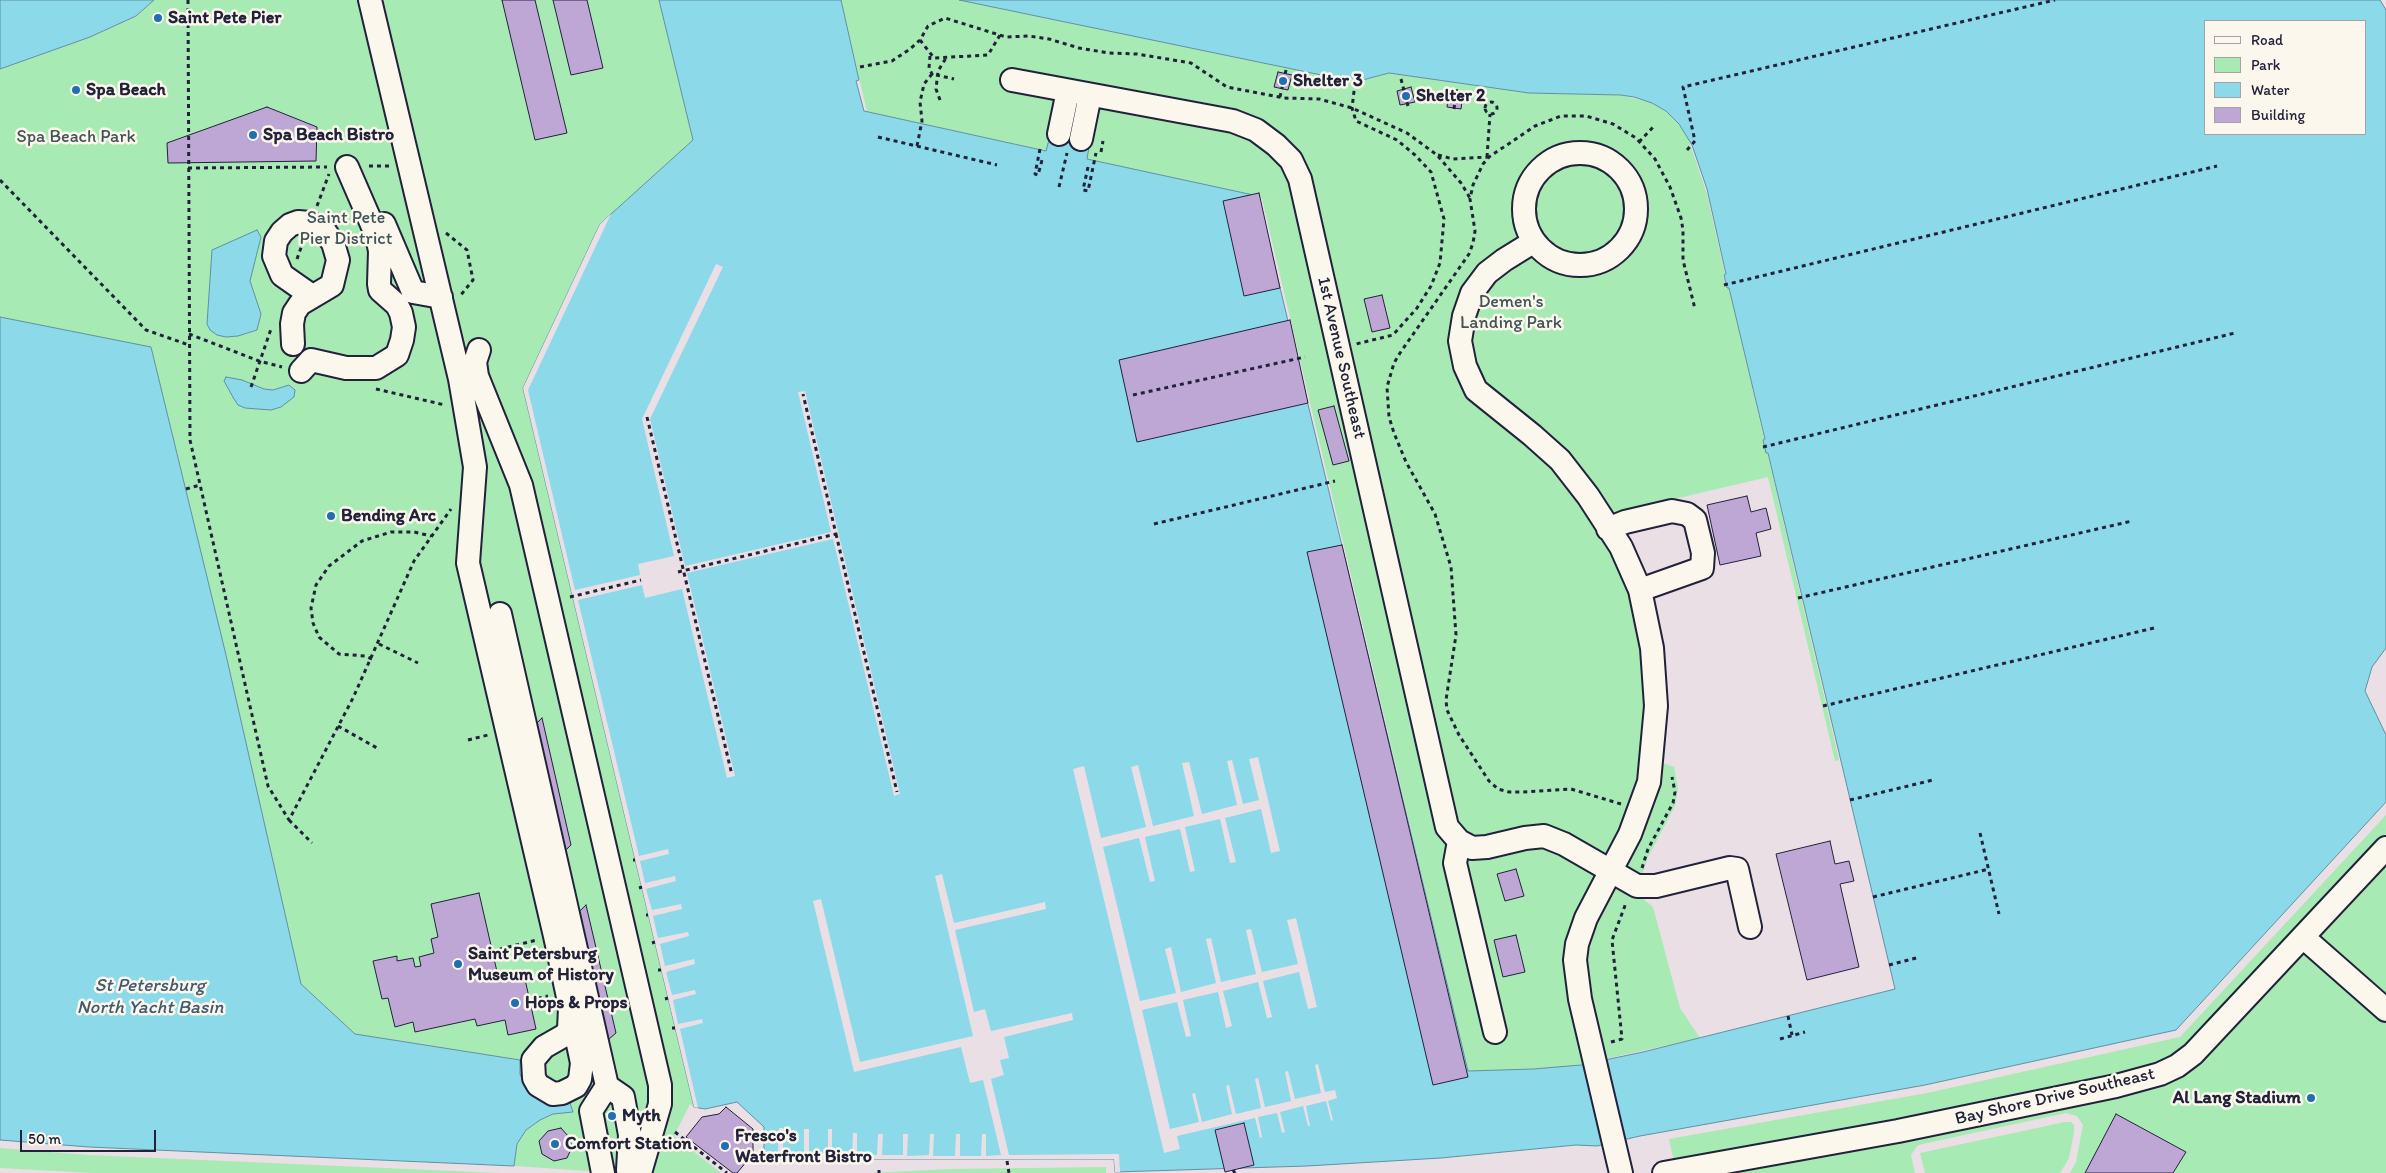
<!DOCTYPE html>
<html>
<head>
<meta charset="utf-8">
<style>
	body { margin:0 }
	#map { position:relative; width:2386px; height:1173px; overflow:hidden; background:#e9dfe5; font-family:Itim,sans-serif }
	canvas { display:block }
	.legend { position:absolute; left:2204px; top:20px; width:162px; height:115px; box-sizing:border-box; background:#fbf7ec; border:1px solid #a4a2a5; margin:0; padding:6px 9px; list-style:none; font-size:15px; color:#22223b }
	.legend li { display:flex; align-items:center; gap:10px; height:25px }
	.legend b { width:25px; border:1px solid #a4a2a5 }
	.scale { position:absolute; left:20px; top:1130px; width:136px; height:22px; box-sizing:border-box; border:2px solid #22223b; border-top:0; padding-left:6px; font-size:15px; line-height:18px; white-space:nowrap; color:#22223b; -webkit-text-stroke:4px #fbf7ec; paint-order:stroke }
</style>
</head>
<body>
<div id="map">
<canvas width="2386" height="1173"></canvas>
<ul class="legend">
<li><b style="height:6px;background:#fbf7ec"></b>Road</li>
<li><b style="height:14px;background:#a7eab4"></b>Park</li>
<li><b style="height:14px;background:#8bd9e9"></b>Water</li>
<li><b style="height:14px;background:#bfa7d5"></b>Building</li>
</ul>
<div class="scale">50 m</div>
</div>
<script>
const context = document.querySelector('canvas').getContext('2d');
context.lineJoin = 'round';
function paint(path, color) { context.fillStyle = color; context.fill(path, 'evenodd'); }
const shape = rows => new Path2D(rows.map(r => 'M' + r).join(''));
function strokePath(path, color, width, dash) { context.strokeStyle = color; context.lineWidth = width; context.lineCap = dash ? 'butt' : 'round'; context.setLineDash(dash || []); context.stroke(path); }
function label(font, color, halo, rows, align = 'center') {
  context.font = font + ' Itim,sans-serif'; context.lineWidth = 5; context.setLineDash([]); context.textBaseline = 'middle'; context.strokeStyle = halo; context.fillStyle = color; for (const [text, x, y, turn = 0] of rows) {
    context.save(); context.translate(x, y); context.rotate((+turn || 0) * Math.PI / 180); context.textAlign = isNaN(turn) ? turn : align; if (halo) context.strokeText(text, 0, 0); context.fillText(text, 0, 0); context.restore();
  }
}
const green = shape([
	[150,0,659,0,693,140,600,224,523,388,694,1107,690,1104,674,1136,721,1173,619,1173,514,1166,517,1144,526,1130,540,1120,553,1114,573,1112,570,1103,547,1104,529,1094,521,1081,520,1060,355,1034,301,984,226,655,151,348,0,317,0,69,90,37,136,16,150,4],
	[841,0,959,0,1355,82,1389,73,1529,93,1621,95,1652,103,1666,111,1679,124,1687,135,1707,194,1725,274,1723,275,1726,289,1729,288,1839,760,1835,761,1768,477,1615,513,1630,545,1660,636,1666,677,1665,723,1661,757,1663,763,1674,767,1678,789,1675,806,1648,857,1636,893,1653,907,1680,1008,1700,1038,1573,1066,1533,1069,1468,1071,1262,199,1258,196,867,112],
	[2386,815,2386,834,2186,1048,2156,1065,2114,1076,1897,1122,1674,1162,1669,1139,1927,1093,2180,1037],
	[2386,863,2386,1173,2070,1173,2076,1162,2083,1125,2077,1116,2066,1113,1918,1145,1911,1155,1915,1173,1717,1173,2143,1089],
	[2065,1122,2071,1122,2074,1125,2074,1132,2069,1158,2060,1173,1925,1173,1920,1153],
	[0,1148,88,1155,499,1173,93,1173,0,1168],
	[1106,1167,1106,1173,871,1173,949,1169]
]);
const water = shape([
	[0,0,154,0,136,16,90,37,0,69,0,0],
	[659,0,841,0,859,80,856,81,864,111,1046,151,1051,132,1090,141,1087,159,1258,196,1468,1071,1533,1069,1581,1065,1643,1052,1895,989,1768,453,1766,453,1763,440,1765,439,1729,288,1727,288,1724,275,1726,274,1707,189,1692,145,1679,124,1666,111,1652,103,1634,97,1621,95,1529,93,1389,73,1355,82,959,0,2380,0,2386,10,2386,648,2372,667,2365,691,2386,735,2386,802,2176,1030,1925,1085,1640,1136,1597,1146,1576,1145,1441,1158,1307,1166,1115,1172,1114,1159,764,1159,764,1127,737,1102,705,1109,694,1107,523,388,600,224,693,140,659,0],
	[2205,21,2365,21,2365,134,2205,134,2205,21],
	[257,230,261,237,250,281,261,314,257,330,238,336,226,337,217,335,210,330,207,324,212,250,257,230],
	[0,317,151,347,226,655,301,984,355,1034,520,1060,520,1074,529,1094,547,1104,570,1103,573,1112,553,1114,540,1120,526,1130,517,1144,514,1166,89,1147,0,1140,0,317],
	[226,377,242,380,264,389,273,390,289,385,295,390,294,397,281,407,271,410,245,408,238,405,234,399,224,381,226,377]
]);
const pier = shape([
	[611,214,528,390,575,590,640,575,638,564,674,556,642,419,716,264,723,267,650,419,685,566,831,532,798,392,805,391,900,794,894,796,833,539,687,573,735,776,727,778,682,589,645,598,642,585,578,600,639,856,668,849,669,854,640,861,645,883,675,876,676,881,646,889,652,910,681,904,682,909,653,916,658,938,688,932,689,936,660,944,665,966,694,959,695,964,666,972,672,995,695,990,696,994,673,1000,678,1024,702,1019,703,1023,680,1029,698,1108,694,1107,523,388,600,224],
	[1258,757,1280,851,1271,853,1261,809,1225,818,1236,862,1230,863,1220,819,1185,827,1195,871,1190,872,1180,829,1145,837,1155,881,1150,882,1139,838,1103,847,1140,1001,1176,993,1165,949,1171,947,1181,992,1216,983,1206,939,1211,938,1221,982,1256,974,1246,930,1251,929,1262,972,1298,964,1287,920,1296,918,1317,1007,1308,1009,1299,972,1263,981,1272,1017,1267,1018,1258,982,1223,991,1232,1026,1226,1028,1218,992,1183,1000,1191,1036,1186,1037,1177,1002,1142,1010,1170,1129,1199,1122,1192,1094,1195,1093,1202,1122,1232,1114,1226,1086,1229,1085,1236,1114,1261,1108,1255,1079,1258,1078,1265,1107,1291,1101,1285,1072,1288,1071,1295,1099,1321,1093,1315,1065,1318,1064,1325,1092,1335,1090,1337,1098,1328,1101,1333,1120,1331,1121,1326,1101,1306,1106,1310,1126,1308,1126,1303,1106,1280,1112,1285,1132,1282,1133,1277,1113,1258,1117,1262,1137,1260,1138,1255,1118,1177,1136,1180,1149,1164,1153,1073,769,1084,766,1101,838,1146,827,1131,767,1138,765,1153,826,1194,816,1182,763,1189,762,1202,814,1237,805,1227,761,1232,760,1243,804,1259,800,1249,759],
	[942,874,954,923,1045,902,1046,909,955,930,974,1012,985,1009,991,1031,1072,1013,1073,1020,1004,1037,1009,1058,1000,1060,1004,1075,991,1079,1009,1155,1119,1154,1120,1172,1115,1172,1114,1159,764,1159,764,1152,778,1153,779,1128,783,1128,783,1153,804,1153,804,1129,809,1129,809,1154,828,1154,828,1129,832,1129,832,1154,852,1155,853,1133,857,1133,857,1155,877,1155,878,1134,883,1134,882,1155,903,1155,903,1134,908,1134,907,1156,929,1155,930,1134,934,1134,933,1156,955,1156,956,1134,960,1134,960,1156,981,1156,982,1134,986,1134,986,1156,1001,1155,983,1080,970,1083,961,1047,854,1072,813,901,821,899,860,1062,973,1036,935,876]
]);
const building = shape([
	[502,0,535,0,567,133,535,140,502,0],
	[553,0,587,0,603,68,571,75,553,0],
	[1278,72,1292,75,1288,90,1274,87,1278,72],
	[1411,87,1415,102,1400,105,1397,91,1411,87],
	[1449,91,1463,93,1461,109,1447,107,1449,91],
	[267,107,317,127,316,161,168,163,167,143,267,107],
	[1259,193,1280,288,1244,296,1223,201,1259,193],
	[1382,295,1390,328,1372,332,1364,299,1382,295],
	[1290,320,1308,403,1137,442,1119,360,1290,320],
	[1334,406,1349,461,1333,465,1318,410,1334,406],
	[1747,496,1751,512,1766,508,1771,529,1756,533,1761,556,1720,565,1707,505,1747,496],
	[1342,545,1468,1077,1433,1085,1307,552,1342,545],
	[542,718,571,845,546,869,516,743,542,718],
	[1830,841,1835,864,1849,861,1854,881,1840,884,1859,967,1807,980,1776,854,1830,841],
	[1516,869,1524,896,1505,901,1497,874,1516,869],
	[479,893,498,976,523,970,536,1029,508,1035,505,1020,477,1026,475,1019,415,1032,413,1022,395,1027,388,998,382,999,373,961,397,956,397,961,413,958,415,967,421,966,419,957,434,953,431,939,438,937,431,904,479,893],
	[586,905,616,1033,589,1056,560,930,586,905],
	[1516,935,1525,972,1503,977,1494,940,1516,935],
	[726,1107,753,1129,753,1154,737,1173,733,1173,686,1137,702,1117,719,1114,726,1107],
	[2116,1114,2186,1152,2173,1173,2085,1173,2116,1114],
	[1244,1123,1254,1165,1225,1172,1215,1130,1244,1123],
	[561,1128,569,1137,572,1147,567,1158,554,1161,542,1154,539,1141,548,1131,561,1128]
]);
const path = shape([
	[188,0,190,440,268,786,289,820,353,698,414,561,451,509],
	[920,40,934,58,988,55,1000,35],
	[930,56,929,68,933,76],
	[860,67,892,61,910,49,920,40,928,26,945,18,1006,37,1029,36,1049,39,1079,48,1109,53,1137,54,1191,63,1227,87,1284,98,1319,99,1352,108,1407,133,1437,155,1461,183,1470,198],
	[1401,79,1408,106],
	[1355,83,1352,108,1356,121,1397,140,1415,155,1431,172,1444,219,1440,263,1431,286,1417,308,1393,335,1356,344],
	[1280,97,1286,70],
	[940,100,936,89,938,71,946,58],
	'1485 108a6 6 0 1 1 12 0a6 6 0 1 1-12 0Z',
	[1454,109,1457,87],
	[878,137,997,165],
	[1639,142,1655,125],
	[917,146,922,121,920,102,924,84,932,74,954,79],
	[1040,149,1035,174,1038,175,1042,160],
	[1687,150,1695,141,1683,87,2055,0],
	[1101,152,1103,141],
	[1438,155,1453,159,1488,157],
	[1487,157,1490,114],
	[369,166,390,166],
	[1088,167,1083,190,1088,191,1096,153],
	[188,168,327,167],
	[0,180,146,330,189,345],
	[1059,187,1067,153],
	[317,206,329,174],
	[446,233,467,250,473,280,460,296],
	[297,259,303,242],
	[1724,285,2217,166],
	[189,334,259,361,282,367],
	[251,387,271,329],
	[376,389,445,405],
	[1133,395,1305,357],
	[647,417,732,775],
	[1763,447,2235,333],
	[186,489,200,485],
	[1154,524,1335,481],
	[836,534,897,792],
	[678,572,836,534,803,394],
	[570,597,641,580],
	[1798,598,2132,521],
	[379,644,418,663],
	[372,659,365,656,339,654,319,637,313,623,311,608,316,585,329,566,362,541,391,532,414,532,431,536],
	[1823,706,2154,628],
	[338,726,377,748],
	[468,740,488,735],
	[1850,800,1933,780],
	[1621,804,1571,789,1522,792,1509,792,1498,789,1489,781,1459,735,1447,710,1446,700,1456,635,1451,567,1435,514,1406,462,1394,433,1389,417,1387,387,1394,363,1400,353,1469,254,1473,243,1475,231,1470,199,1473,185,1483,164,1489,157,1535,126,1561,116,1586,116,1613,124,1636,138,1655,159,1670,187,1681,218,1683,230,1683,260,1695,309],
	[289,820,312,843],
	[1980,833,1999,914],
	[633,860,635,860],
	[1642,868,1648,849,1673,803,1675,792,1672,777],
	[639,888,642,887],
	[1873,897,1989,869],
	[646,915,648,915],
	[652,943,655,942],
	[492,951,537,940],
	[1889,965,1920,957],
	[658,970,661,970],
	[665,999,668,998],
	[530,1000,548,996],
	[1788,1016,1792,1035],
	[672,1028,675,1028],
	[1780,1039,1805,1032],
	[1611,1042,1622,1039,1612,940,1626,903],
	[675,1132,727,1173],
	[1007,1161,1009,1173],
	[879,1170,879,1173],
	[1233,1170,1235,1173]
]);
const minor = shape([
	[370,0,460,379,475,467,468,563,555,936,582,1063,580,1079,576,1086,562,1093,553,1094,538,1085,534,1078,533,1060,544,1047,565,1035,569,1029,570,1008],
	[1012,80,1233,121,1256,130,1276,145,1291,160,1300,179,1447,827,1459,841,1472,848,1487,847,1525,838,1544,836,1564,844,1637,886,1656,886,1730,868,1737,869,1750,927],
	[1059,134,1068,91],
	[1081,139,1090,95],
	'1524 209a56 56 0 1 1 112 0a56 56 0 1 1-112 0Z',
	[384,224,413,292,441,297],
	[1533,242,1504,260,1487,273,1472,293,1464,316,1460,341,1465,366,1476,390,1532,435,1560,460,1588,496,1621,547,1640,590,1652,648,1656,706,1649,782,1630,834,1586,918,1577,944,1575,960,1580,999,1621,1173],
	[293,344,292,324,294,313,300,304,332,285,338,260,333,243,324,230,310,223,298,222,290,225,282,232,276,241,274,256,282,275,312,296],
	[479,350,475,362,477,376,521,485,660,1085,660,1104,640,1173],
	[301,371,311,360,346,368,376,368,397,355,402,340,404,327,401,313,397,305,380,290,379,284,380,251,377,236,347,167],
	[1608,529,1625,522,1672,511,1687,514,1695,520,1703,553,1702,568,1640,590],
	[500,614,607,1086,623,1097,630,1135,628,1170],
	[1459,841,1455,863,1495,1032],
	[2303,937,2386,1010],
	[603,1173,591,1111,607,1086],
	[1664,1173,1898,1131,2116,1086,2160,1074,2177,1066,2193,1054,2386,848]
]);
const markers = [
	[158,18,5,"#1f6fb2"],
	[1283,81,5,"#1f6fb2"],
	[76,90,5,"#1f6fb2"],
	[1406,96,5,"#1f6fb2"],
	[253,135,5,"#1f6fb2"],
	[331,516,5,"#1f6fb2"],
	[458,964,5,"#1f6fb2"],
	[515,1003,5,"#1f6fb2"],
	[2311,1098,5,"#1f6fb2"],
	[612,1116,5,"#1f6fb2"],
	[555,1144,5,"#1f6fb2"],
	[725,1146,5,"#1f6fb2"]
];
const poiNames = [
	["Saint Pete Pier",168,18],
	["Shelter 3",1293,81],
	["Spa Beach",86,90],
	["Shelter 2",1416,96],
	["Spa Beach Bistro",263,135],
	["Bending Arc",341,516],
	["Saint Petersburg",468,954],
	["Museum of History",468,975],
	["Hops & Props",525,1003],
	["Al Lang Stadium",2301,1098,"right"],
	["Myth",622,1116],
	["Fresco's",735,1136],
	["Waterfront Bistro",735,1157],
	["Comfort Station",565,1144]
];
const parkNames = [
	["Spa Beach Park",76,137],
	["Saint Pete",346,218],
	["Pier District",346,239],
	["Demen's",1511,302],
	["Landing Park",1511,323]
];
const streetNames = [
	["1st Avenue Southeast",1341,358,77],
	["Bay Shore Drive Southeast",2055,1097,-13]
];
const waterNames = [
	["St Petersburg",150,986],
	["North Yacht Basin",150,1008]
];
paint(green, '#a7eab4');
paint(water, '#8bd9e9');
strokePath(water, '#6190a3', 1);
paint(pier, '#e9dfe5');
paint(building, '#bfa7d5');
strokePath(building, '#22223b', 1);
strokePath(minor, '#22223b', 26);
strokePath(path, '#22223b', 3, [4, 4]);
strokePath(minor, '#fbf7ec', 22);
for (const [x, y, r, color] of markers) { const dot = new Path2D(); dot.arc(x, y, r, 0, 2 * Math.PI); context.fillStyle = color; context.fill(dot); strokePath(dot, '#fbf7ec', 2); }
label('bold 18px', '#22223b', '#fbf7ec', poiNames, 'left');
label('18px', '#435459', '#fbf7ec', parkNames);
label('18px', '#22223b', '#fbf7ec', streetNames);
label('italic 19px', '#42596f', '#fbf7ec', waterNames);
</script>
</body>
</html>
